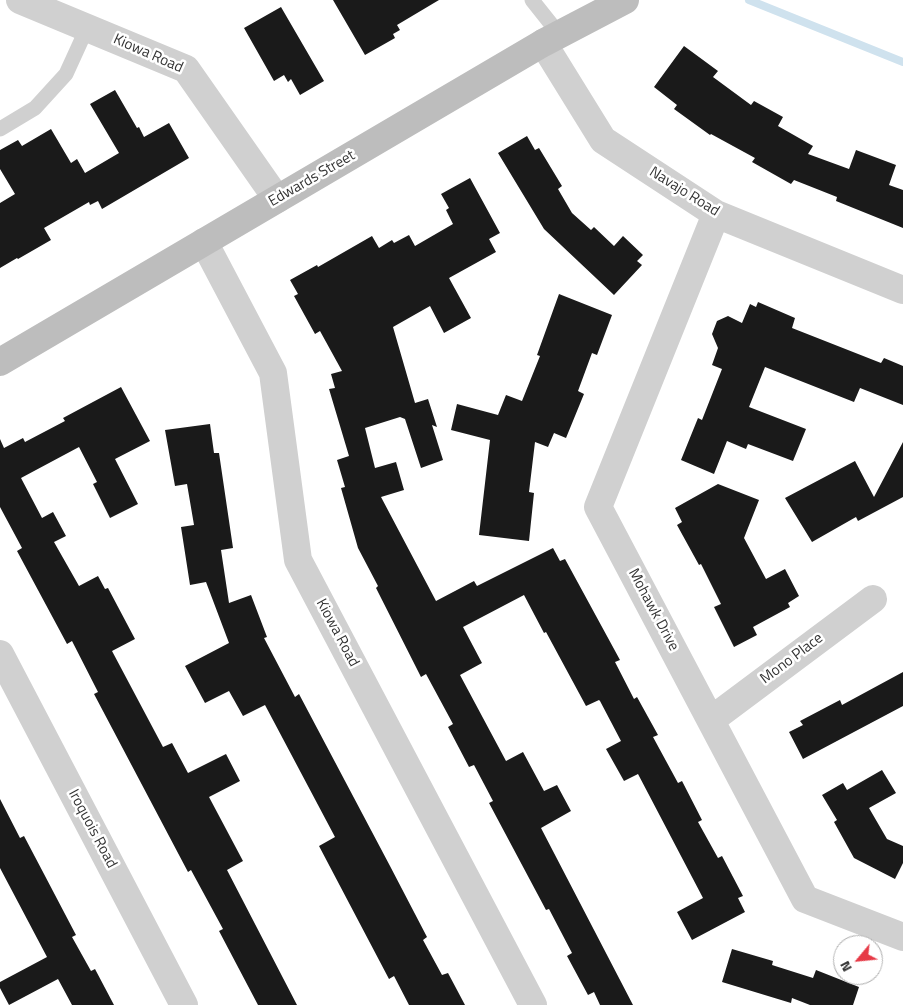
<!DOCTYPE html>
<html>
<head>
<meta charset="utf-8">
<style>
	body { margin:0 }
	#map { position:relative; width:903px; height:1005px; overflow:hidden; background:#fff; font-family:"Titillium Web",sans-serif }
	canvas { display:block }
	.north { position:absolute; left:833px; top:935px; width:50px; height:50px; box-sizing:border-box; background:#fff; border:1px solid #adadad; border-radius:50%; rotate:242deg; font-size:14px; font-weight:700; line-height:20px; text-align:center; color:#333 }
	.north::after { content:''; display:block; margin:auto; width:18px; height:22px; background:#e63946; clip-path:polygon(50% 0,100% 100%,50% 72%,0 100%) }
</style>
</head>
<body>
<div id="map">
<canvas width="903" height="1005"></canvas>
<div class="north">N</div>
</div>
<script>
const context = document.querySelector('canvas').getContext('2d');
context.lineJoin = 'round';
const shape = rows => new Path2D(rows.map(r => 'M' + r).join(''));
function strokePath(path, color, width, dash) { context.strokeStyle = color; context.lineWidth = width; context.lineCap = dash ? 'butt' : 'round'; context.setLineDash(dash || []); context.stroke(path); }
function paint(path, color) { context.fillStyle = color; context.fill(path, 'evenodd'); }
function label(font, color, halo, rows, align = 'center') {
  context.font = font + ' "Titillium Web",sans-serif'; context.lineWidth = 5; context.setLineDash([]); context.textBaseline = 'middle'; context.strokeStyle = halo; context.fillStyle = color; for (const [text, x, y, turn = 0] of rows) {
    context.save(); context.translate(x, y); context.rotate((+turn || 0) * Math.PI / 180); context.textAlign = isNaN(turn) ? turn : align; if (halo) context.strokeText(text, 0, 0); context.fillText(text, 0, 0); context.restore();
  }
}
const stream = shape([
	[749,0,903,62]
]);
const building = shape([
	[333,0,439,0,397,25,400,30,393,34,395,38,365,55],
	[281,7,324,81,300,95,291,79,288,82,284,75,274,81,244,28],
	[684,46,718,71,713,77,751,105,754,101,783,117,778,126,813,146,808,154,849,169,856,150,896,165,889,185,903,190,903,228,836,201,837,197,794,180,791,184,752,162,755,158,711,134,710,135,674,109,677,105,654,87],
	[115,90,137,128,139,127,144,137,169,123,189,158,102,209,98,201,90,205,89,202,44,228,51,240,18,259,17,258,0,268,0,203,15,194,0,169,0,150,18,140,22,146,51,129,71,163,77,159,85,173,119,153,90,104],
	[527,136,535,150,539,148,562,186,558,189,572,213,591,230,594,227,614,246,623,236,643,255,637,261,642,265,614,295,544,229,498,153],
	[470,178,500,233,489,239,496,252,449,278,471,318,444,333,430,306,393,327,415,403,428,399,437,427,432,425,443,460,421,468,405,419,400,417,365,428,375,468,396,462,404,490,381,497,436,601,474,581,477,586,553,548,560,561,565,559,620,660,615,662,634,699,637,697,658,735,653,737,678,783,682,781,702,820,698,822,718,858,722,856,743,896,738,898,745,912,692,940,677,912,703,898,638,774,624,781,606,749,621,741,600,701,599,700,586,706,546,632,544,633,524,595,463,627,482,663,460,675,506,761,523,752,544,791,557,785,571,811,541,828,633,1005,600,1005,594,992,588,995,567,956,572,953,549,909,546,910,489,803,493,801,474,765,469,767,448,727,453,724,426,674,421,677,376,588,378,586,358,548,341,488,345,487,337,460,349,456,329,389,335,388,331,374,342,371,320,331,315,334,294,296,298,294,290,280,317,265,318,267,372,236,379,248,392,240,394,243,409,235,415,246,453,224,446,210,449,208,441,194],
	[559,294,612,315,597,355,592,353,578,391,584,394,566,438,554,433,548,447,535,442,529,492,534,493,529,541,479,535,490,440,451,430,457,404,498,415,506,395,522,401,540,356,537,355],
	[758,302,795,318,792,328,881,363,884,358,903,366,903,405,860,388,854,402,765,367,749,407,806,429,793,461,748,444,746,449,727,441,714,474,681,460,698,418,702,420,722,369,712,365,718,348,712,334,717,321,728,316,742,323,750,304,756,307],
	[121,387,150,441,115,459,138,504,110,518,93,484,97,482,79,447,21,478,42,518,53,512,66,536,54,542,79,586,98,576,105,589,108,588,135,639,112,651,163,747,172,743,188,773,226,754,240,781,209,797,243,861,227,870,297,1005,258,1005,219,931,223,929,191,870,188,872,94,694,98,692,72,641,67,644,17,551,22,548,0,507,0,439,4,448,23,438,25,442,65,421,63,418],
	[210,424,214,453,219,453,233,548,221,550,229,603,251,595,267,637,264,638,295,697,299,694,390,866,427,937,423,940,442,975,448,973,465,1005,409,1005,394,976,389,979,319,846,335,837,265,705,243,716,229,691,205,703,185,666,229,643,206,582,190,585,181,527,194,525,187,484,175,486,165,430],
	[903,442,903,497,858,521,856,517,812,542,785,498,855,461,874,497],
	[718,484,759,500,744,538,766,579,785,569,799,596,788,603,790,607,753,627,757,635,734,647,714,607,721,604,701,564,699,565,677,525,682,522,675,508],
	[903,672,903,706,803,759,789,732,803,725,800,721,840,700,842,705],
	[882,770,896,793,869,808,887,839,903,846,903,863,895,879,854,858,834,822,837,820,822,795,843,783,847,790],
	[0,799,20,838,24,836,44,874,76,935,72,937,91,971,95,969,114,1005,72,1005,58,979,9,1005,0,988,0,982,47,957,0,868],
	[732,949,773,961,772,965,813,978,816,970,859,987,853,1005,810,1005,792,998,791,1003,722,982]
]);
const lane = shape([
	[532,0,559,34],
	[0,129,35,108,66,74,87,28]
]);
const street = shape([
	[20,0,186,69,277,199],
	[543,43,603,140,716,214,903,290],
	[716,214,598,507,805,899,903,937],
	[204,242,273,373,298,560,533,1005],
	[0,654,184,1005],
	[711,720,873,599]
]);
const secondary = shape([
	[0,362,543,43,625,0]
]);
const streetNames = [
	["Kiowa Road",148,54,24],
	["Edwards Street",312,179,-30],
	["Navajo Road",684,192,32],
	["Mohawk Drive",653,610,62],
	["Kiowa Road",337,633,62],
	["Mono Place",792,659,-37],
	["Iroquois Road",92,829,62]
];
strokePath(stream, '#cfe2ee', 8);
paint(building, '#1a1a1a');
strokePath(lane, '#d0d0d0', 15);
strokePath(street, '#d0d0d0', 28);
strokePath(secondary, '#bdbdbd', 28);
label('15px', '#333', '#fff', streetNames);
</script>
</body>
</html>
